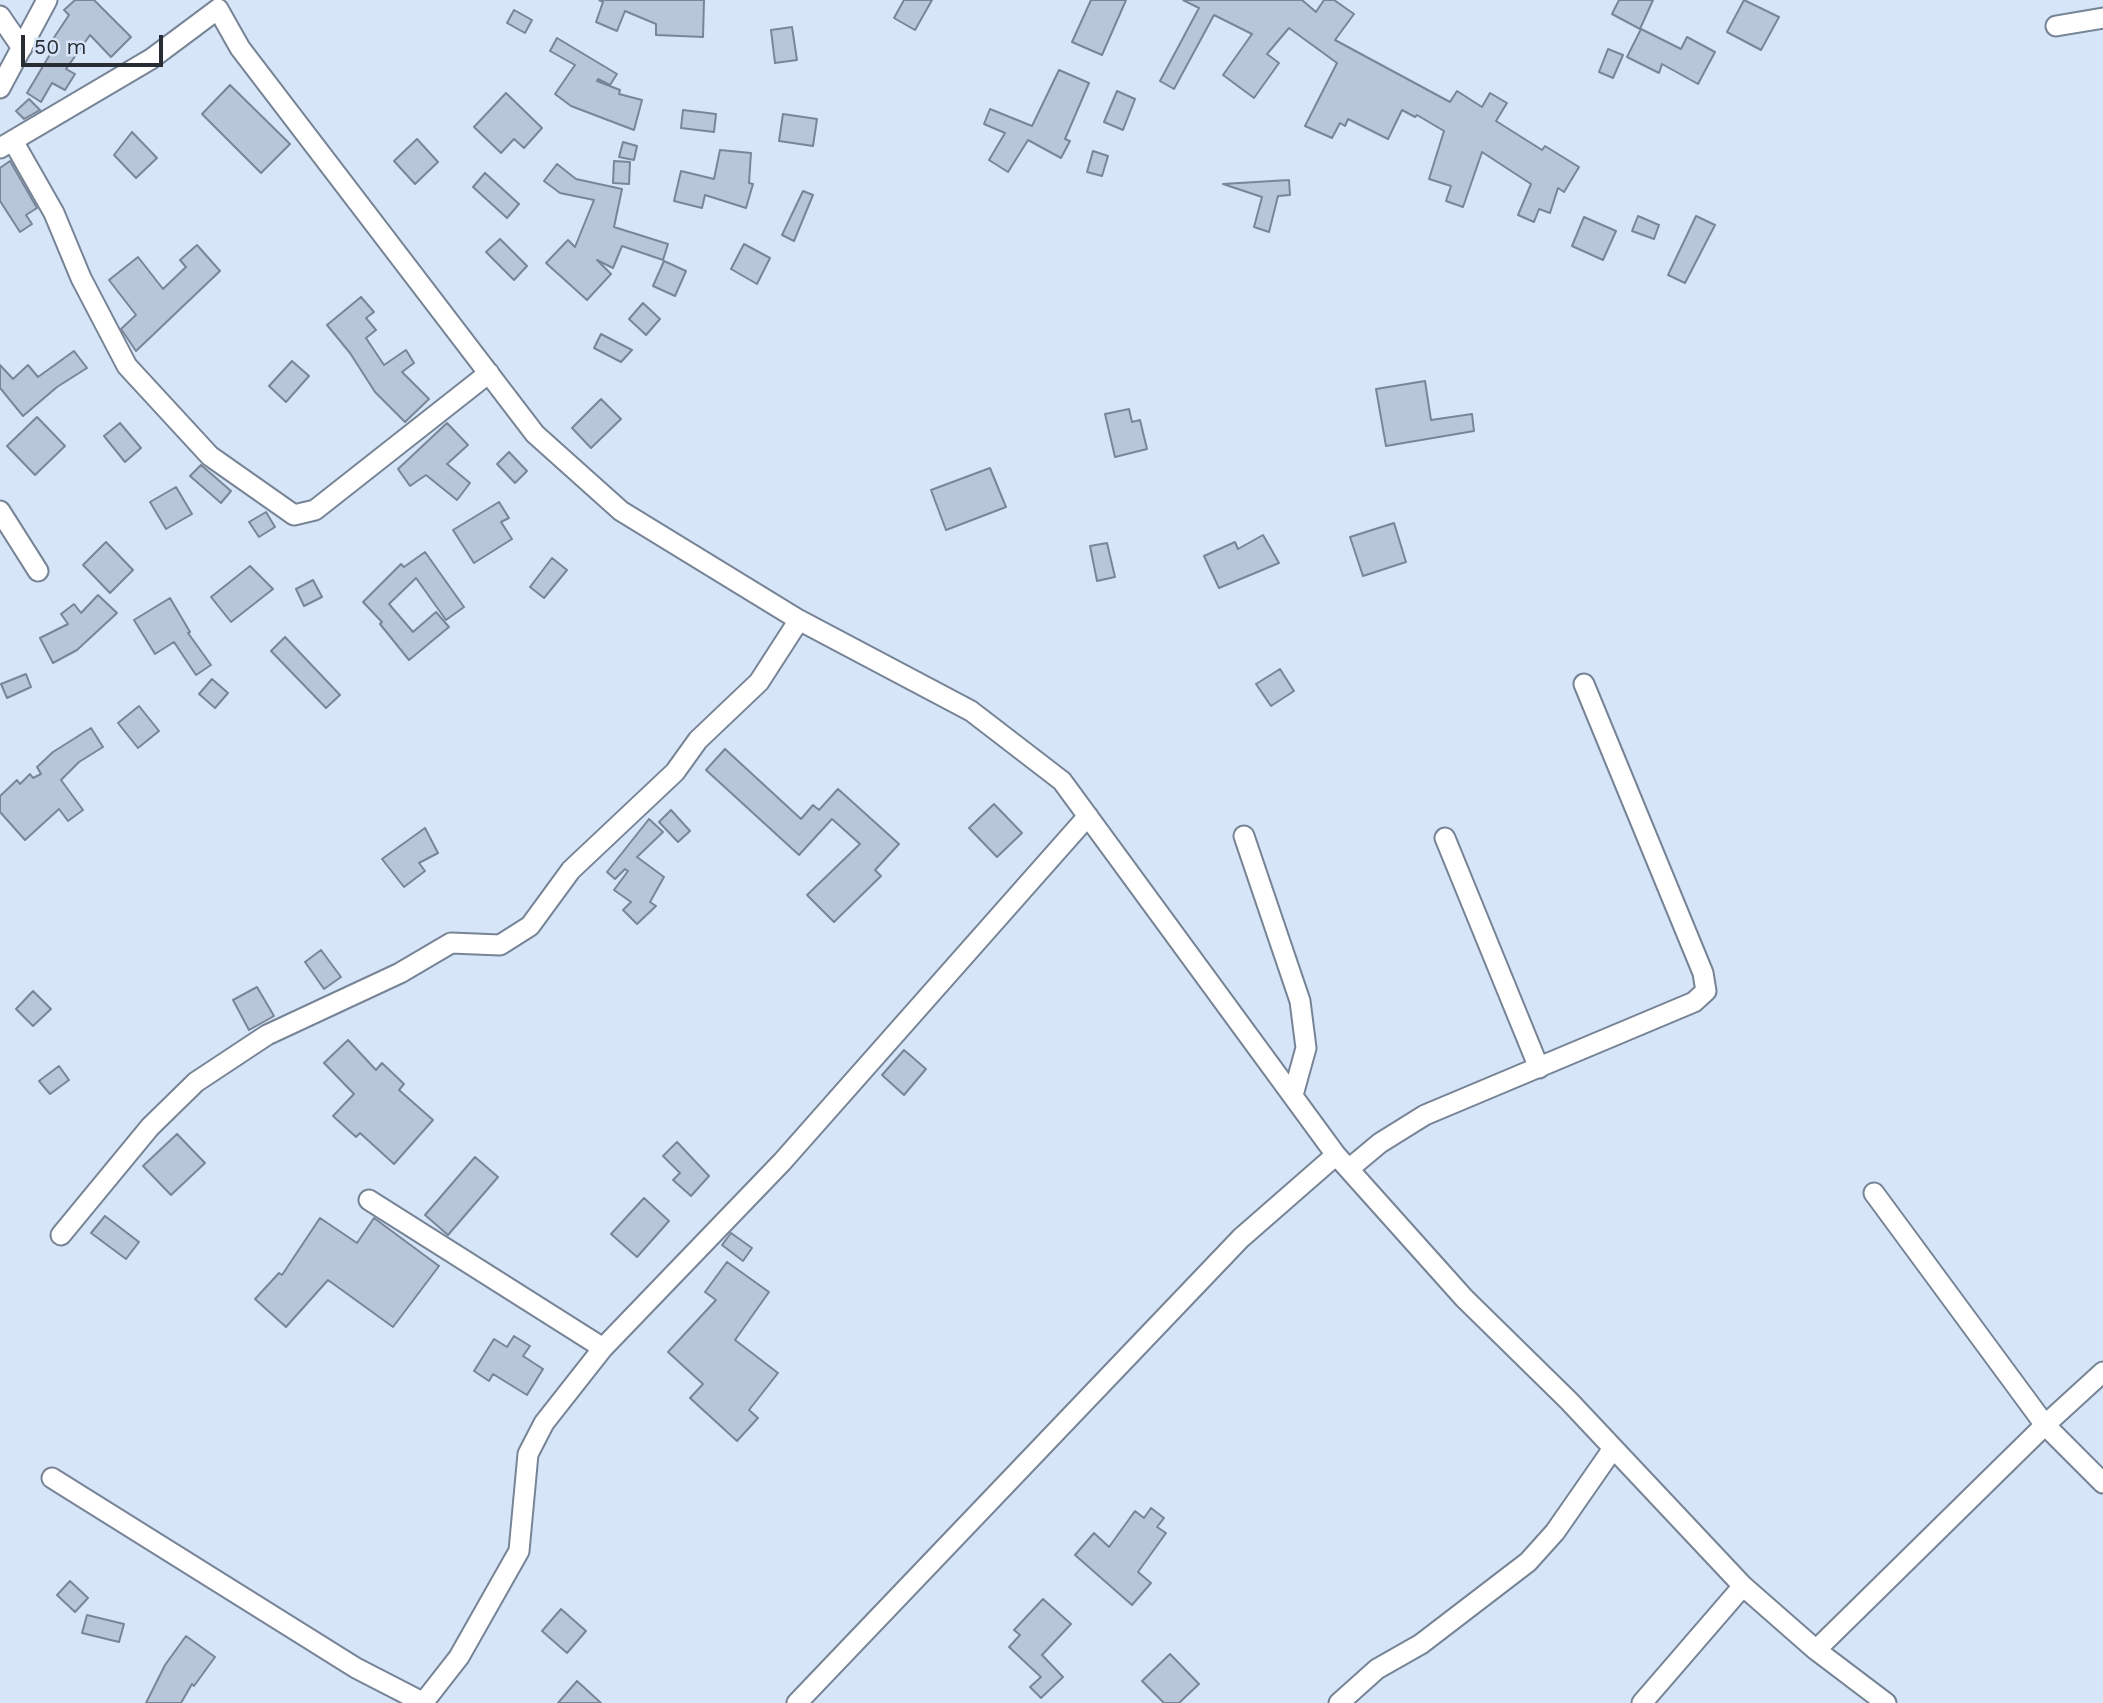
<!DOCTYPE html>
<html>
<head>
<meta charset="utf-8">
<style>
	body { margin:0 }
	#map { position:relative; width:2103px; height:1703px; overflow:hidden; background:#d7e5f9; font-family:"Work Sans",sans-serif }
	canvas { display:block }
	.scale { position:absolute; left:21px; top:35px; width:142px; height:32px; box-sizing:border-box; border:4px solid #282d35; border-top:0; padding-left:9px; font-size:21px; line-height:24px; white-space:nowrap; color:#282d35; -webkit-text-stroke:5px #d7e5f9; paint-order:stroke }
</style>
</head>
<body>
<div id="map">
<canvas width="2103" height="1703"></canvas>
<div class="scale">50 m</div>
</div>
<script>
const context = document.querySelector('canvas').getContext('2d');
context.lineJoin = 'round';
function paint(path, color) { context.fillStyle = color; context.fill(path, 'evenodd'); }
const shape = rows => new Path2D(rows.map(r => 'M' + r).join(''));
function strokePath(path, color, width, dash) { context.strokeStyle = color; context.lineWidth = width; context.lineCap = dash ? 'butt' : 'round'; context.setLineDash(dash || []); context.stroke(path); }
const building = shape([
	[75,0,94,0,131,37,111,57,90,35,66,69,75,74,65,90,52,83,41,102,27,93,52,51,47,48,69,15,64,10,75,0],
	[599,0,704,0,703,37,656,35,656,24,625,11,617,31,596,22,603,2,599,0],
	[904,0,932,0,915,30,894,18,904,0],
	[1091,0,1126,0,1102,55,1072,42,1091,0],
	[1183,0,1302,0,1316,12,1324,0,1334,0,1354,14,1335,40,1450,102,1457,91,1482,107,1490,93,1507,103,1496,121,1542,150,1545,146,1579,167,1564,192,1558,188,1550,213,1539,209,1534,222,1518,215,1531,184,1482,152,1463,207,1446,201,1451,186,1429,179,1444,131,1417,115,1415,117,1402,110,1388,139,1348,119,1345,126,1340,123,1332,138,1305,126,1337,63,1289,28,1267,54,1279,63,1254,98,1223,75,1252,34,1214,15,1174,89,1160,81,1199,8,1183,0],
	[1619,0,1653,0,1640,29,1612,14,1619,0],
	[1744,0,1779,17,1761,50,1727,32,1744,0],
	[514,10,532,20,525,33,507,23,514,10],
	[792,27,797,60,775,63,771,30,792,27],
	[1641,29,1681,49,1687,37,1715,52,1698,84,1662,64,1659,73,1627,57,1641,29],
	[557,38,617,74,610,85,598,79,597,81,620,90,619,94,642,100,634,130,571,106,555,94,575,65,550,51,557,38],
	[1608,49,1623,55,1613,78,1599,72,1608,49],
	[1059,70,1089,83,1065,139,1070,141,1061,158,1028,140,1008,172,989,160,1005,133,984,124,990,109,1032,126,1059,70],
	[230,85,290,144,261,173,202,114,230,85],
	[1117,91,1135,99,1123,130,1104,122,1117,91],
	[506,93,542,128,524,148,514,139,501,153,474,127,506,93],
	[29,99,40,110,24,119,16,111,29,99],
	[683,110,716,114,714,132,681,128,683,110],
	[783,114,817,119,813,146,779,141,783,114],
	[132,132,157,158,136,178,114,155,132,132],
	[417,139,438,162,415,184,394,161,417,139],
	[623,142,637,146,634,160,619,157,623,142],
	[720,150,751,153,749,183,753,184,746,208,705,195,702,208,674,201,681,171,714,179,720,150],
	[1093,151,1108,156,1102,176,1087,172,1093,151],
	[10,161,37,208,26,215,32,224,20,232,0,201,0,168,10,161],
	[614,161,630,162,629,184,613,183,614,161],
	[557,164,576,179,622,189,614,227,668,244,663,260,622,246,613,268,597,260,611,274,587,300,546,263,568,240,575,247,594,200,560,193,544,181,557,164],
	[485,173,519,204,507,218,473,187,485,173],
	[1289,180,1290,195,1278,196,1269,232,1254,227,1262,197,1223,184,1289,180],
	[803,191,813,195,794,241,782,235,803,191],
	[1638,216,1659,225,1654,239,1632,231,1638,216],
	[1696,216,1715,225,1685,283,1668,275,1696,216],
	[1584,217,1616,231,1603,260,1572,246,1584,217],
	[500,239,527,266,514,280,486,252,500,239],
	[744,244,770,258,757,284,731,269,744,244],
	[197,245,220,271,136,351,121,329,136,315,109,280,138,257,163,289,186,267,180,260,197,245],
	[664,261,686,271,675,296,653,286,664,261],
	[361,297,374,312,366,318,376,330,366,338,384,365,406,350,414,363,402,372,429,399,405,422,375,392,350,353,327,325,361,297],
	[643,303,660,319,646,335,629,319,643,303],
	[601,334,632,350,621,362,594,348,601,334],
	[74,351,87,368,57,387,23,416,0,388,0,365,13,379,28,365,38,377,74,351],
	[292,361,309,376,286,402,269,386,292,361],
	[1425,381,1431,420,1472,414,1474,431,1386,446,1376,389,1425,381],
	[601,399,621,419,591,448,572,428,601,399],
	[1129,409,1132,422,1140,420,1147,449,1115,457,1105,414,1129,409],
	[37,417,65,446,35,475,7,446,37,417],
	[120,423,141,448,125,462,104,436,120,423],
	[447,423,468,445,447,464,470,483,457,500,426,475,410,486,398,469,447,423],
	[509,452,527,471,515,483,497,464,509,452],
	[201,465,231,491,221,503,190,476,201,465],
	[990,468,1006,507,946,530,931,490,990,468],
	[176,487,192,514,166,529,150,502,176,487],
	[499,502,509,518,501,522,512,539,474,563,453,530,499,502],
	[266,512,275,527,259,537,249,522,266,512],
	[1394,523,1406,562,1363,576,1350,537,1394,523],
	[1263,535,1279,563,1219,588,1204,556,1235,542,1238,549,1263,535],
	[106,542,133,570,110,593,83,565,106,542],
	[1107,543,1115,577,1097,581,1090,546,1107,543],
	[425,552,464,607,446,620,416,578,389,604,413,632,436,612,449,627,409,660,380,624,382,622,363,602,401,564,404,567,425,552],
	[552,558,567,570,544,598,530,587,552,558],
	[250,566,273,589,231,622,211,597,250,566],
	[313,580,322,597,304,606,296,589,313,580],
	[98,595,117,613,77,650,53,663,40,638,68,624,61,614,74,604,81,613,98,595],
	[170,598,190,632,188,633,211,665,196,675,174,642,155,654,134,620,170,598],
	[285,637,340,695,326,708,271,651,285,637],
	[1280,669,1294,691,1271,706,1256,684,1280,669],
	[26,674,31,687,7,698,1,684,26,674],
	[212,679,228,693,215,708,199,694,212,679],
	[139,706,159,731,138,748,118,723,139,706],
	[91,728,103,747,79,762,61,780,83,810,68,821,59,809,25,840,0,812,0,796,17,780,20,784,30,774,33,778,41,774,37,767,53,752,91,728],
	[725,749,801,819,813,805,819,810,838,789,899,844,875,870,881,876,834,922,807,895,860,844,832,819,799,855,706,770,725,749],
	[994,804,1022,833,997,857,969,828,994,804],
	[671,810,690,831,678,842,659,822,671,810],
	[649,819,663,832,637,857,664,877,650,902,656,906,637,924,623,910,631,902,614,890,628,871,625,869,615,879,607,872,649,819],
	[425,828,438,853,419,863,425,871,404,887,382,859,425,828],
	[321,950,341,977,324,989,305,962,321,950],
	[257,987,274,1016,249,1030,233,1000,257,987],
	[33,991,51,1009,33,1026,16,1009,33,991],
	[348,1040,376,1070,382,1063,404,1084,399,1090,433,1120,394,1164,360,1133,356,1137,333,1116,354,1094,324,1063,348,1040],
	[904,1050,926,1069,904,1095,882,1075,904,1050],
	[59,1066,69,1080,50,1094,39,1081,59,1066],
	[177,1134,205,1163,171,1195,143,1166,177,1134],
	[677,1142,709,1176,691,1196,673,1180,680,1173,663,1156,677,1142],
	[475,1157,498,1177,448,1235,425,1215,475,1157],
	[644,1198,669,1221,637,1257,611,1234,644,1198],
	[105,1216,139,1242,126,1259,91,1233,105,1216],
	[320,1218,357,1243,374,1218,439,1266,393,1327,328,1280,286,1327,255,1299,279,1273,282,1275,320,1218],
	[731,1233,752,1248,743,1261,722,1245,731,1233],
	[727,1262,769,1292,735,1340,778,1373,749,1410,758,1418,737,1441,690,1398,703,1384,668,1352,716,1300,705,1292,727,1262],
	[514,1336,530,1346,523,1356,543,1369,527,1395,493,1374,489,1381,474,1371,494,1339,507,1347,514,1336],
	[1151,1508,1164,1518,1157,1527,1166,1533,1138,1572,1151,1583,1132,1605,1075,1555,1094,1533,1109,1547,1135,1511,1144,1518,1151,1508],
	[70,1581,88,1598,75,1612,57,1595,70,1581],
	[1043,1599,1071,1624,1042,1655,1063,1677,1041,1698,1030,1687,1041,1677,1009,1647,1020,1635,1014,1630,1043,1599],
	[561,1609,586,1631,567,1653,542,1631,561,1609],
	[87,1615,124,1624,119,1642,82,1633,87,1615],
	[186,1636,215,1657,194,1686,192,1684,181,1703,146,1703,165,1665,186,1636],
	[1170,1654,1199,1684,1179,1703,1164,1703,1142,1681,1170,1654],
	[577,1681,601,1703,558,1703,577,1681]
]);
const minor = shape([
	[0,16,22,48],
	[2056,26,2103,18],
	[0,88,47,0],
	[13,141,54,213,81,278,127,366,210,456,294,515,315,510,489,373],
	[0,148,151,59,218,9,240,48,535,434,621,511,799,620,971,711,1062,781,1336,1155,1464,1298,1569,1401,1743,1586,1816,1650,1886,1703],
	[0,511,38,571],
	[1244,836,1300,1001,1306,1048,1293,1095],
	[1445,838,1539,1068],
	[1350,1168,1380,1143,1425,1115,1694,1002,1706,991,1703,973,1584,684],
	[1874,1193,2045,1425,2103,1483],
	[369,1200,603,1348],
	[61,1235,150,1127,196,1082,267,1035,400,973,451,943,500,945,530,926,571,870,675,772,698,740,759,682,799,620],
	[52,1478,356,1668,424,1703],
	[1816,1650,2045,1425,2103,1372],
	[423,1703,459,1657,519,1551,528,1454,544,1423,603,1348,782,1162,1088,816],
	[797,1703,1241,1238,1336,1155],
	[1339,1703,1377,1669,1421,1644,1528,1562,1555,1532,1612,1450],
	[1642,1703,1743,1586]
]);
paint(building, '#b8c6da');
strokePath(building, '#798698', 2);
strokePath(minor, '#778496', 23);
strokePath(minor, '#fff', 19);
</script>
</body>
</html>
